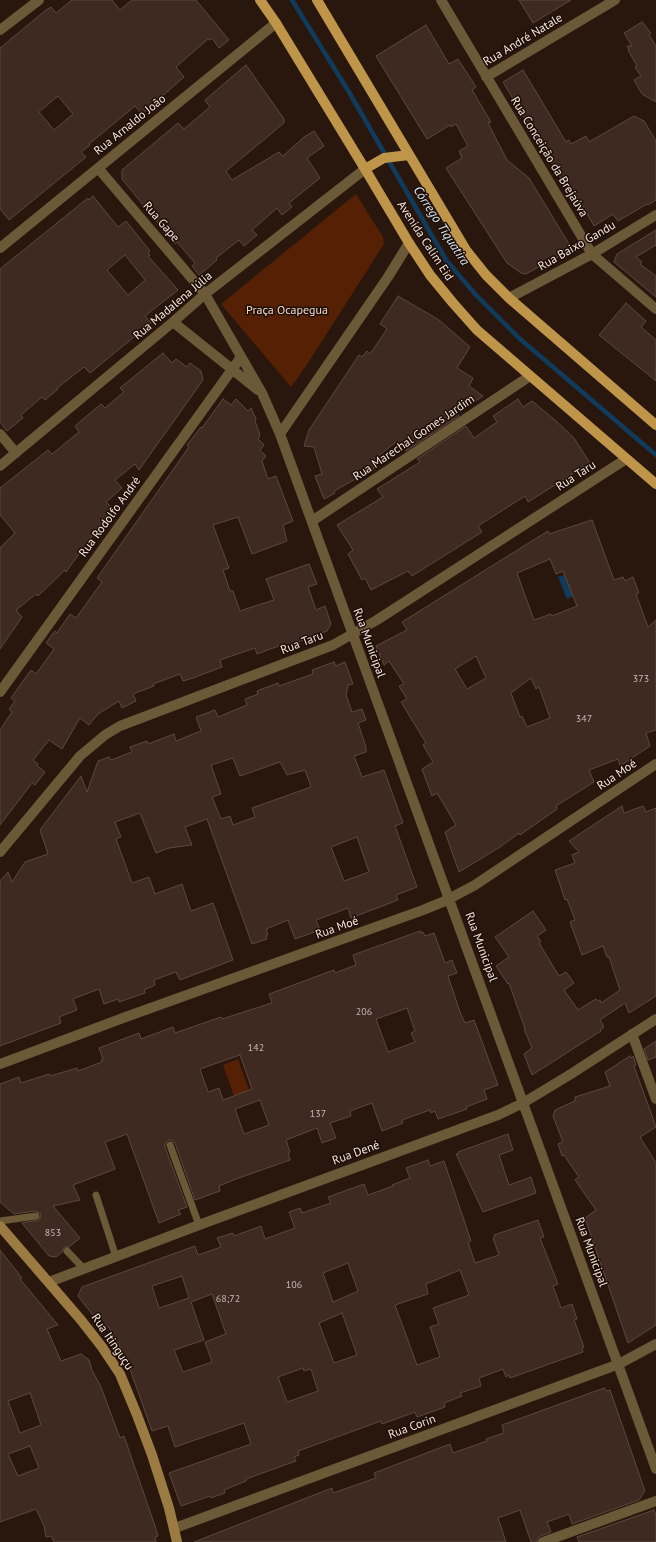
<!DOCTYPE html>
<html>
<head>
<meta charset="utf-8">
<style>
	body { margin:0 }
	canvas { display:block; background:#29170e }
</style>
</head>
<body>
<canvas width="656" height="1542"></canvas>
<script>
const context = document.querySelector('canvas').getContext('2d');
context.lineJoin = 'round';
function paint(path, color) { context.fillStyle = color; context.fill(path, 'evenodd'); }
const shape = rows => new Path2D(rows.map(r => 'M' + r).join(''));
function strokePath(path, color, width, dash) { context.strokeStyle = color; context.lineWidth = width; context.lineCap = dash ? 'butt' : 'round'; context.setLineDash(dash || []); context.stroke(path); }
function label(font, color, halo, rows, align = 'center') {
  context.font = font + ' "PT Sans",sans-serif'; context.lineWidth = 3; context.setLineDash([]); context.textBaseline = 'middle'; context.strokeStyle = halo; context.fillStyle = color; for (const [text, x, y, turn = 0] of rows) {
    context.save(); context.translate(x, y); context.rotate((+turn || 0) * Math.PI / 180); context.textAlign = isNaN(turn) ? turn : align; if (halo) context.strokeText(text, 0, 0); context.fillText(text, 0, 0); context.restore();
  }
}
const green = shape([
	[356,194,383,237,384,244,306,366,291,387,221,304],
	[238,1059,249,1090,234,1096,223,1065]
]);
const water = shape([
	[565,575,573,596,567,599,558,577]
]);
const stream = shape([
	[292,0,349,92,446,260,476,295,519,338,656,455]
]);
const building = shape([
	[72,0,112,0,120,10,132,0,196,0,229,40,219,48,212,38,210,40,208,39,176,67,184,77,142,114,135,106,89,144,90,145,81,152,86,157,9,220,0,209,0,48,46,10,51,7,56,13,72,0],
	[58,96,73,114,54,130,39,112,58,96],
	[519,0,571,0,533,23,519,0],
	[642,22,651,33,649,35,656,46,656,102,642,94,634,80,641,76,635,67,637,66,628,50,629,50,627,46,632,46,624,33,642,22],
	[426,25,449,64,458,59,476,87,472,90,491,122,488,123,507,160,529,178,572,249,542,266,542,265,526,274,521,273,507,263,446,168,462,158,459,151,468,146,456,124,451,127,450,125,427,139,376,56,426,25],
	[246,65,284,119,284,123,226,171,232,180,279,152,283,156,304,137,314,131,324,146,307,158,320,178,289,203,292,207,282,215,277,208,252,230,257,235,244,246,239,240,216,258,217,260,199,275,192,266,195,263,177,242,175,244,122,179,122,170,178,123,184,129,210,107,205,100,246,65],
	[523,70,566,142,569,140,571,144,586,136,589,142,634,116,644,121,656,141,656,200,648,205,647,204,618,221,613,214,594,226,575,193,571,195,503,82,523,70],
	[93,196,118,227,126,221,150,251,148,253,150,255,148,256,178,290,145,316,151,323,90,373,84,367,57,388,58,389,45,400,42,397,21,415,23,418,7,431,0,422,0,269,88,198,89,200,93,196],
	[125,255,145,280,128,295,107,270,125,255],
	[656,230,656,245,636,257,642,262,640,264,656,276,656,297,614,262,617,254,656,230],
	[398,296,439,320,470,347,457,368,473,378,469,386,483,396,457,413,459,416,406,451,396,442,372,461,375,468,334,491,335,493,324,499,315,476,322,474,314,447,304,446,309,430,359,355,362,357,367,351,370,354,387,329,380,324,398,296],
	[626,303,646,321,641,327,656,340,656,381,599,335,626,303],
	[163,353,172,363,176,359,187,367,190,363,201,371,203,380,139,470,135,464,115,480,122,488,106,502,112,508,66,572,65,570,38,596,36,594,16,610,22,617,0,649,0,548,15,533,0,515,0,488,48,450,52,454,79,432,75,426,101,404,105,408,124,392,120,388,163,353],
	[223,399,231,405,236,399,248,411,251,408,256,419,255,421,260,435,258,439,264,445,260,450,266,456,262,461,268,479,276,476,293,521,283,525,287,541,252,554,238,517,213,525,229,568,223,570,230,591,233,591,240,611,258,605,274,600,266,579,309,564,317,584,308,587,316,610,325,606,331,624,327,631,285,647,284,644,257,654,255,648,220,660,222,667,193,678,183,681,180,674,153,684,154,686,133,694,136,701,122,708,119,701,98,714,89,725,80,718,62,749,49,740,33,760,38,764,37,766,45,772,35,785,32,783,0,825,0,730,12,712,9,709,15,701,11,698,31,670,36,674,54,649,46,643,55,631,57,633,70,614,76,618,102,582,97,578,189,447,187,445,201,427,202,428,223,399],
	[518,399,523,407,532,401,555,420,574,438,590,463,528,502,525,496,478,526,482,532,412,576,408,571,371,590,365,578,362,580,348,554,353,550,337,525,383,497,377,489,420,462,417,459,466,426,474,438,497,422,493,416,518,399],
	[592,520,614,580,623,577,625,581,633,577,639,593,636,594,648,627,656,620,656,730,646,733,650,746,620,766,618,759,589,770,594,782,556,806,557,809,520,835,519,833,500,847,459,872,445,832,456,825,437,793,432,796,422,769,433,762,423,745,426,743,401,702,407,699,399,686,404,684,389,661,384,665,376,646,407,630,402,622,548,531,549,534,592,520],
	[550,559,556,574,563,571,577,606,552,616,551,614,534,620,517,573,550,559],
	[476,656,486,678,467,689,455,669,476,656],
	[531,678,536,689,539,687,550,718,527,727,522,716,520,717,511,693,531,678],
	[334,662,336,666,345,662,353,684,348,685,346,695,352,712,362,709,366,720,358,723,366,747,366,752,354,756,362,777,384,770,403,823,395,826,417,887,396,895,398,900,351,918,348,908,316,920,320,930,295,939,288,920,266,929,268,935,266,935,267,939,252,944,207,819,185,827,192,845,169,848,156,853,140,813,115,822,121,837,116,839,132,883,149,877,155,894,182,884,191,911,213,903,233,960,180,980,176,972,154,980,155,985,144,990,145,993,119,1002,118,999,104,1004,99,989,73,999,77,1010,59,1017,61,1023,0,1046,0,881,8,872,12,882,25,862,48,854,40,830,81,776,87,792,98,761,109,757,111,760,132,752,130,747,147,741,148,744,174,734,176,741,201,731,196,717,215,710,218,717,247,705,245,699,258,694,257,691,278,683,279,686,313,674,312,670,334,662],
	[233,758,240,776,280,762,287,775,305,770,311,787,252,808,255,817,233,825,230,816,221,819,212,797,221,794,211,765,233,758],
	[357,837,369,872,344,881,331,847,357,837],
	[622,806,624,813,643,806,646,812,656,808,656,996,629,1013,625,1003,600,1020,604,1027,600,1030,601,1031,532,1075,524,1054,532,1048,524,1029,525,1029,509,983,508,984,496,966,509,957,495,937,533,911,546,930,537,936,541,942,539,943,559,976,566,972,574,983,564,990,578,1010,596,999,598,1001,600,1000,601,1003,620,990,609,957,607,957,603,946,582,955,570,922,575,920,567,899,565,900,555,870,575,863,572,855,579,852,569,841,622,806],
	[420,931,420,933,423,932,425,936,434,933,445,963,452,960,457,973,448,976,460,1012,465,1023,474,1020,498,1085,484,1090,487,1099,466,1107,467,1109,438,1119,435,1111,431,1113,430,1110,402,1120,403,1123,382,1131,372,1103,350,1111,351,1116,330,1123,336,1138,322,1143,317,1128,286,1140,290,1152,288,1153,290,1160,236,1179,219,1186,220,1191,195,1200,175,1143,171,1140,168,1140,165,1144,165,1147,187,1207,178,1210,181,1214,159,1223,127,1134,105,1142,115,1169,73,1185,80,1200,53,1206,80,1238,69,1247,64,1247,62,1252,56,1257,49,1256,22,1223,39,1220,41,1216,40,1213,35,1211,14,1214,0,1202,0,1084,19,1077,21,1083,49,1074,50,1076,77,1068,78,1071,102,1062,101,1060,103,1059,99,1048,139,1033,141,1039,173,1027,175,1033,221,1017,222,1019,272,1003,269,994,334,970,335,973,356,965,353,955,420,931],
	[407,1008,415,1031,411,1033,415,1042,388,1052,376,1019,407,1008],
	[240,1055,252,1089,223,1100,219,1088,208,1092,200,1069,240,1055],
	[260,1100,269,1125,244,1134,235,1109,260,1100],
	[656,1041,656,1057,648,1060,644,1049,656,1041],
	[630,1056,631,1058,633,1056,636,1065,634,1066,656,1127,640,1137,656,1163,656,1325,628,1343,585,1218,596,1210,575,1180,579,1177,564,1155,562,1156,558,1144,563,1142,553,1116,555,1110,575,1101,575,1097,610,1086,605,1072,630,1056],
	[508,1134,513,1150,499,1155,509,1185,531,1177,536,1193,483,1212,456,1154,459,1153,458,1152,508,1134],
	[428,1160,430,1166,444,1161,471,1241,468,1242,475,1263,499,1255,493,1238,495,1237,494,1235,538,1220,544,1237,540,1238,558,1284,553,1286,561,1308,572,1304,577,1319,574,1320,584,1347,582,1348,583,1352,510,1378,509,1375,506,1377,503,1369,479,1378,481,1386,460,1393,462,1396,444,1403,445,1407,417,1417,415,1412,382,1424,381,1421,298,1451,299,1455,294,1457,296,1461,246,1479,246,1481,224,1490,225,1493,219,1495,211,1498,210,1496,181,1506,169,1473,251,1444,244,1423,175,1447,168,1426,152,1431,125,1355,108,1326,103,1328,78,1296,82,1287,195,1246,198,1255,221,1247,217,1238,233,1233,234,1236,261,1226,265,1239,295,1228,289,1212,300,1208,302,1213,331,1203,328,1197,364,1184,368,1195,393,1186,392,1185,410,1178,406,1168,428,1160],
	[348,1263,358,1291,333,1302,323,1273,348,1263],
	[460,1270,469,1295,433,1308,439,1324,430,1327,440,1357,417,1365,395,1305,428,1294,426,1284,460,1270],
	[182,1276,189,1298,159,1308,152,1286,182,1276],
	[212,1294,226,1334,205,1342,212,1362,183,1372,174,1350,204,1340,191,1302,212,1294],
	[342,1313,357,1355,334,1363,319,1323,342,1313],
	[303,1368,304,1371,311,1369,318,1391,287,1402,278,1377,303,1368],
	[0,1250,22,1278,20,1279,58,1325,47,1329,61,1361,81,1354,89,1360,92,1370,101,1387,120,1438,124,1436,154,1523,158,1536,155,1537,156,1542,54,1542,51,1536,46,1537,44,1526,36,1509,0,1522,0,1250],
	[30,1393,41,1425,20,1433,8,1401,30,1393],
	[30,1446,39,1468,18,1476,8,1454,30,1446],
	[604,1388,607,1391,610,1390,645,1491,639,1500,572,1524,569,1514,547,1522,551,1532,540,1536,538,1538,537,1542,531,1542,520,1510,498,1518,506,1542,194,1542,332,1488,333,1493,376,1478,374,1473,450,1444,453,1453,487,1441,486,1439,504,1433,502,1425,604,1388],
	[654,1510,656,1516,656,1542,579,1542,577,1537,654,1510]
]);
const service = shape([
	[170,1145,199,1225],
	[96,1195,116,1257],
	[0,1221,36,1216],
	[67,1251,84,1269]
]);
const minor = shape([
	[441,0,592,254,656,309],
	[0,30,39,0],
	[486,77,615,0],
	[98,168,205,294,262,393,280,434,656,1469],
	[0,248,276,23],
	[509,298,592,254,656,215],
	[173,322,258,390],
	[0,434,16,453],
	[280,434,388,277,409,243],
	[0,466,173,322,205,294,365,169],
	[312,521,530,376],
	[0,692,241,357],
	[0,852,80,756,105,735,120,726,333,645,377,620,626,459],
	[632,1034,656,1099],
	[0,1064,123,1018,423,910,445,901,475,885,656,764],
	[49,1282,199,1225,498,1115,523,1103,571,1074,656,1019],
	[175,1528,619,1364,656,1344],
	[543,1542,656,1501]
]);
const secondary = shape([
	[0,1226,81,1320,102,1347,120,1374,137,1415,152,1455,169,1508,177,1542]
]);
const primary = shape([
	[260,0,276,23,365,169,409,243,430,275,453,303,477,330,656,484],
	[317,0,466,250,486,275,509,298,656,425],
	[365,169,384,158,409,155]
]);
const numberNames = [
	["373",641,679],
	["347",584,719],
	["206",364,1012],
	["142",256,1048],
	["137",318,1114],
	["853",53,1233],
	["106",294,1285],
	["68;72",228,1299]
];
const streetNames = [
	["Rua André Natale",523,40,-31],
	["Rua Arnaldo João",130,125,-39],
	["Rua Conceição da Brejaúva",549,157,59],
	["Rua Gape",161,222,49],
	["Avenida Calim Eid",425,241,57],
	["Rua Baixo Gandu",577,246,-30],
	["Rua Madalena Júlia",173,306,-40],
	["Rua Marechal Gomes Jardim",414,438,-34],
	["Rua Taru",576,476,-33],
	["Rua Rodolfo André",110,517,-54],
	["Rua Taru",302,643,-21],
	["Rua Municipal",369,643,70],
	["Rua Moé",617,775,-34],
	["Rua Moé",337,928,-20],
	["Rua Municipal",481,947,70],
	["Rua Dené",356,1153,-20],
	["Rua Municipal",591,1252,70],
	["Rua Itinguçu",112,1342,56],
	["Rua Corin",412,1427,-20]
];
const parkNames = [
	["Praça Ocapegua",287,311]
];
const waterNames = [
	["Córrego Tiquatira",441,226,57]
];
paint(green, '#552003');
paint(water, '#103b5c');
strokePath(stream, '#103b5c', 4.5);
paint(building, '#3e2a21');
strokePath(building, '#5d473e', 1);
strokePath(service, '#6c5937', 7);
strokePath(minor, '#6c5937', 10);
strokePath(secondary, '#9b7b42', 10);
strokePath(primary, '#bf954a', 10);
label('10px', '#c7b8b2', null, numberNames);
label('12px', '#f5e8e2', '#1f0e06', streetNames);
label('12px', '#f3dbd0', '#1f0e06', parkNames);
label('italic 13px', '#d4e7f8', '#1f0e06', waterNames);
</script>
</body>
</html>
